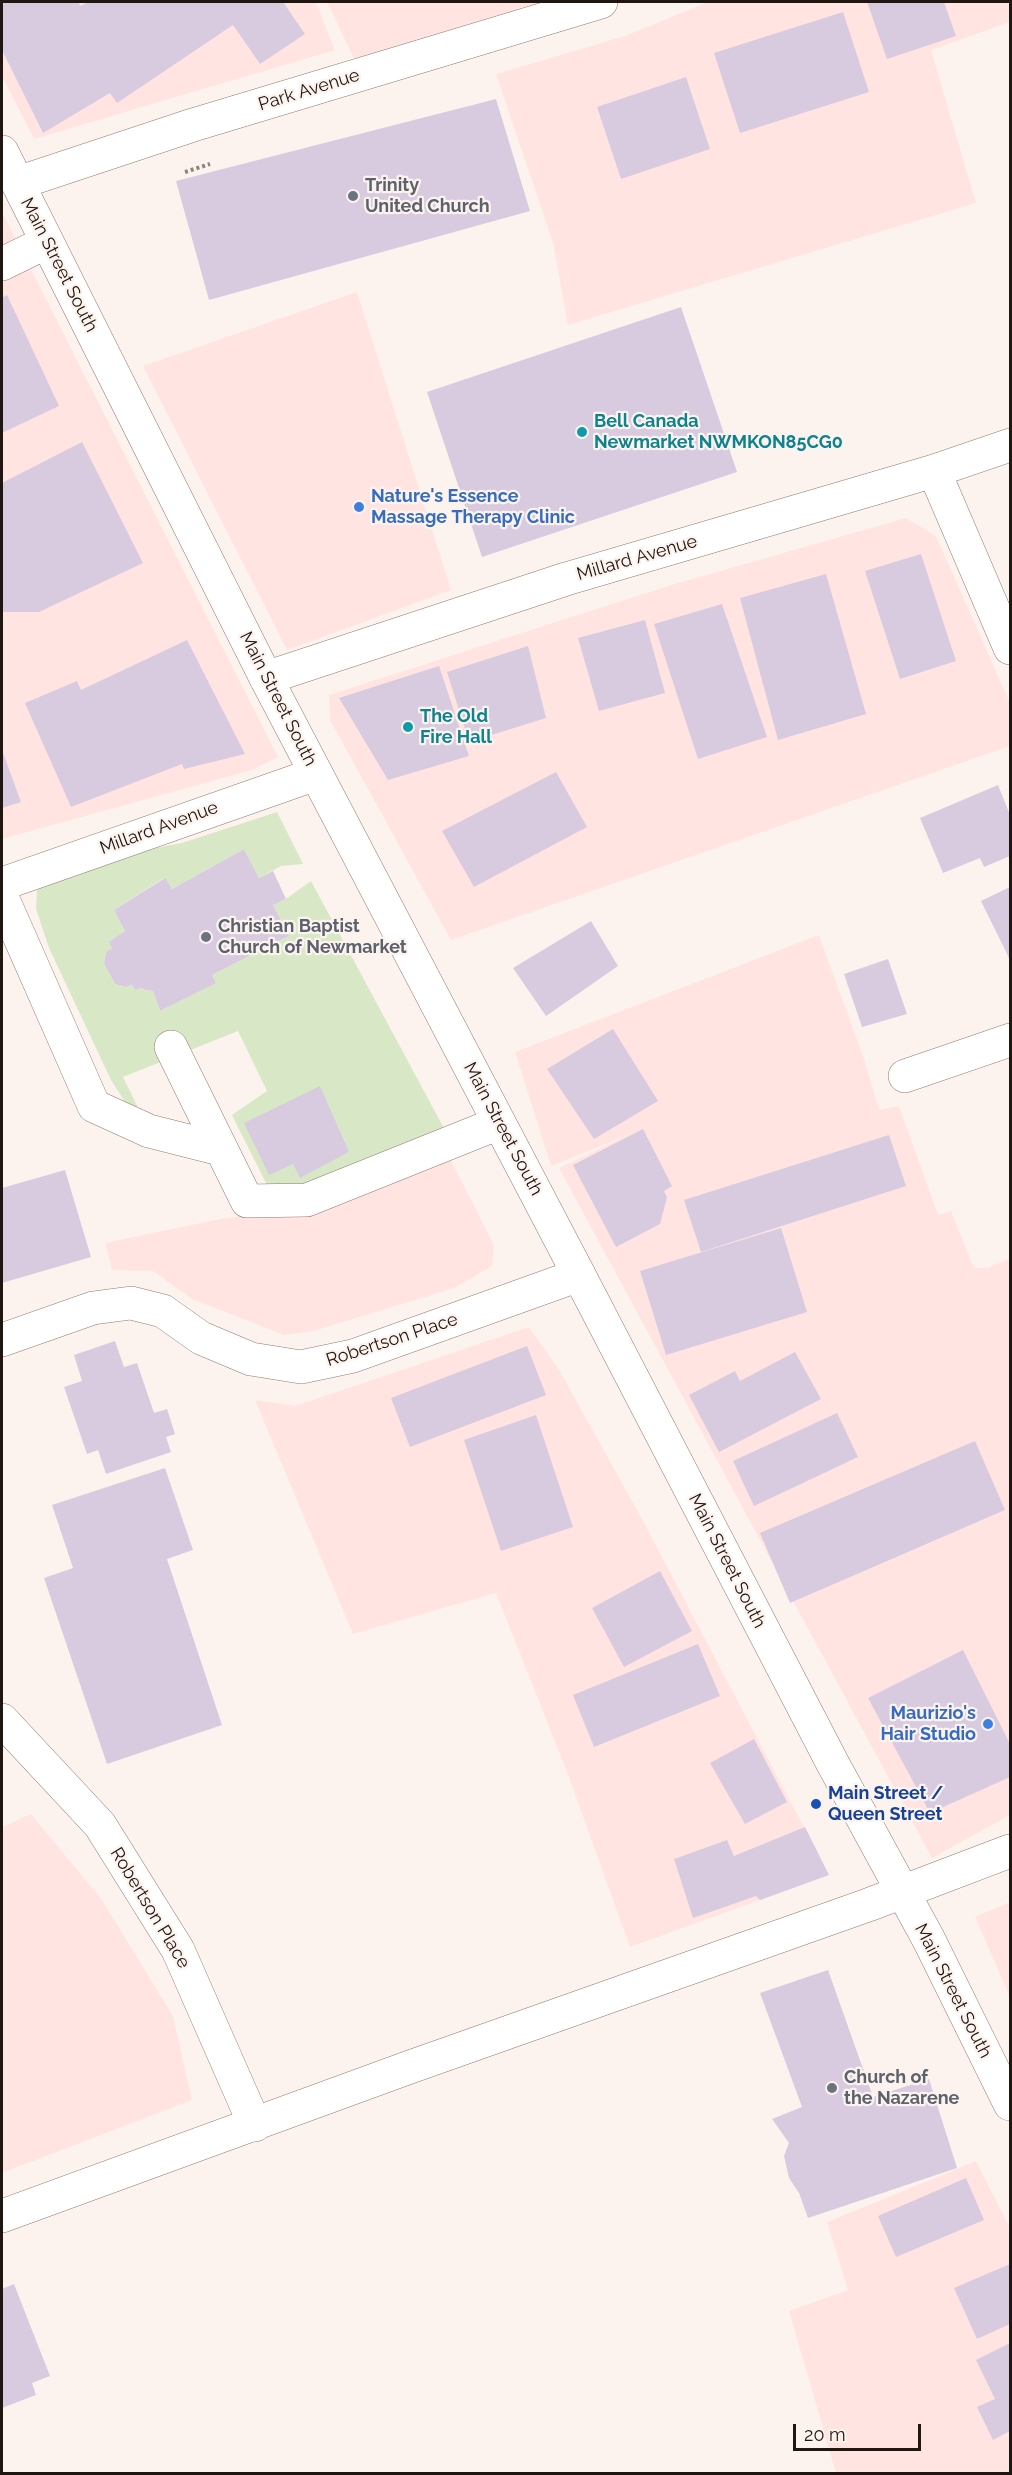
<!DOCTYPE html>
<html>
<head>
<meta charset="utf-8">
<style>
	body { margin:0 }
	#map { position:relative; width:1012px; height:2475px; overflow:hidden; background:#fdf3ee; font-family:Raleway,sans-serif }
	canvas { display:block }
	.frame { position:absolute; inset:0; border:3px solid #1f1612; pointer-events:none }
	.scale { position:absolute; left:793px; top:2424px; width:128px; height:27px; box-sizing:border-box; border:3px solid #1f1612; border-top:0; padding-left:8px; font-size:18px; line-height:21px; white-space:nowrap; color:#1f1612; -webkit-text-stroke:4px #fdf3ee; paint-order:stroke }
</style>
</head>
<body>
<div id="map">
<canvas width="1012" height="2475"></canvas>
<div class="frame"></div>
<div class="scale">20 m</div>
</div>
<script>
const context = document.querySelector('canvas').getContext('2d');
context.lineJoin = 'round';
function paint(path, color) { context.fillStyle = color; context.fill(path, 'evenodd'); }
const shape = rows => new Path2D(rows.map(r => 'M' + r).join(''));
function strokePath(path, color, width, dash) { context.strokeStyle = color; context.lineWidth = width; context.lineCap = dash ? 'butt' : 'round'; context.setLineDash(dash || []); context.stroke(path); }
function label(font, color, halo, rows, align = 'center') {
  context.font = font + ' Raleway,sans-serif'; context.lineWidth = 4.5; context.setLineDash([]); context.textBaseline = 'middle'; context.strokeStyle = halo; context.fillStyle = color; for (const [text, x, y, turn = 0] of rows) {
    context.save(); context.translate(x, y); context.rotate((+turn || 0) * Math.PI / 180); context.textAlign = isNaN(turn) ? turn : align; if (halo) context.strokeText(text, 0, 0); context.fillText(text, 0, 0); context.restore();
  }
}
const commercial = shape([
	[2,2,316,2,335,50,34,139,2,76],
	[327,2,543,2,361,73],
	[708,2,1010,2,1010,22,931,50,976,203,568,325,553,243,496,74,625,36],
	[2,212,278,757,252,770,2,839],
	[357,292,451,590,287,650,143,366],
	[906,518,936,536,1010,703,1010,746,451,940,330,720,329,695,668,586],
	[819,935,864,1059,879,1110,899,1106,938,1215,951,1211,974,1268,988,1268,1010,1258,1010,1815,932,1858,559,1168,628,1135,551,1166,515,1052],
	[446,1151,494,1245,492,1266,454,1288,314,1331,284,1335,192,1299,153,1271,112,1270,105,1243,220,1219,267,1213],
	[529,1327,558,1368,642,1519,829,1875,630,1947,567,1772,496,1593,353,1634,255,1400,295,1406],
	[31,1814,102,1900,173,2016,192,2100,2,2173,2,1827],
	[1010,1902,1010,1997,975,1917],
	[976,2161,1010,2228,1010,2473,836,2473,789,2311,848,2290,827,2222]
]);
const green = shape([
	[277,812,303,864,281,866,259,878,244,849,172,889,164,878,114,910,125,931,110,942,112,948,106,952,104,964,115,984,126,987,132,985,135,990,142,988,145,990,153,991,160,1011,215,983,212,975,289,936,273,905,286,899,311,881,446,1132,291,1195,267,1185,232,1115,267,1091,238,1031,123,1077,146,1124,137,1121,111,1080,49,948,36,909,37,890,48,875,103,858,182,843]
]);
const building = shape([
	[2,2,78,2,81,6,88,2,283,2,305,34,260,64,233,25,117,103,110,93,43,133,2,50],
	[867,2,944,2,956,36,887,59],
	[843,12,869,92,740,133,714,53],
	[686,77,710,149,621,179,597,107],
	[496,99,530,211,209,300,176,181],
	[7,295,59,406,2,433,2,298],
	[681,307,737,472,482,557,427,392],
	[82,442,143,563,39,612,2,612,2,483],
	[921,554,956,661,900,679,865,571],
	[826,574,866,714,778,740,740,598],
	[722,604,767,737,698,759,654,624],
	[645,620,665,693,599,711,578,638],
	[187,640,245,754,184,769,182,764,71,807,25,703,77,681,81,690],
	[528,646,546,718,469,742,447,672],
	[439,666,469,756,388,780,339,698],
	[2,750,21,802,2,808],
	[556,772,587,827,474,887,442,831],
	[998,785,1010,815,1010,856,984,867,980,858,943,873,920,818],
	[244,849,259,878,273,871,286,899,273,905,289,936,212,975,216,983,160,1011,153,991,145,990,142,988,135,990,132,985,126,987,115,984,104,964,106,952,112,948,109,942,125,931,114,910,165,878,172,889],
	[1010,887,1010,960,981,901],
	[591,921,618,966,546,1016,513,968],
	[888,959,907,1014,862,1027,844,974],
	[613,1029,658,1101,594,1139,547,1069],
	[320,1086,349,1152,300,1178,293,1164,269,1175,244,1123],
	[643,1129,672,1186,664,1191,667,1197,660,1224,616,1247,573,1165],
	[889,1135,906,1186,701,1252,684,1200],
	[65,1170,91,1257,2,1283,2,1188],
	[781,1228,807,1312,666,1355,640,1271],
	[115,1341,124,1367,137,1363,154,1413,167,1409,175,1434,166,1437,171,1452,106,1474,98,1450,87,1454,64,1387,82,1381,74,1355],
	[527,1346,546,1395,410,1447,391,1398],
	[795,1352,821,1399,719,1452,689,1395,735,1371,740,1381],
	[837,1413,858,1457,754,1506,733,1461],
	[536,1415,573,1527,501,1551,464,1440],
	[975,1441,1005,1510,790,1603,760,1533],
	[165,1468,193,1550,167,1559,222,1725,107,1764,44,1578,73,1568,52,1505],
	[660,1571,692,1631,624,1667,592,1608],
	[698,1644,720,1696,594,1747,573,1695],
	[963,1650,1010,1744,1010,1777,930,1813,868,1698],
	[754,1739,787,1802,745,1824,710,1763],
	[805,1827,829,1875,760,1900,756,1896,693,1918,674,1859,727,1840,734,1856],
	[828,1970,873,2097,929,2079,957,2168,808,2218,799,2193,789,2178,784,2156,789,2143,772,2119,802,2107,760,1993],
	[966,2178,984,2220,896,2257,878,2216],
	[1010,2264,1010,2324,977,2339,954,2288],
	[14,2284,50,2376,32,2383,36,2395,2,2408,2,2289],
	[1010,2343,1010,2431,993,2440,977,2407,995,2399,976,2360]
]);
const path = shape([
	[185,172,210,164]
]);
const minor = shape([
	[18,183,193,125,601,2],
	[2,264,47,242],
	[934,471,1010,648],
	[266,678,566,579,934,471,1010,445],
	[2,884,316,774],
	[2,897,94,1106,149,1131,220,1149],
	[171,1047,247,1201,307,1200,499,1123],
	[905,1076,1010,1040],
	[2,1340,93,1308,131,1303,163,1311,201,1338,251,1359,301,1367,353,1356,579,1275],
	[2,1720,100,1825,178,1950,255,2125]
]);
const major = shape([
	[2,152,266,678,579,1275,833,1764,929,1940,1010,2104],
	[2,2216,410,2067,868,1905,1010,1851]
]);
const markers = [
	[353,196,6,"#6b7280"],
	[582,432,6,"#0f9aa8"],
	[359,507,6,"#3f7fe0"],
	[408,727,6,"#0f9aa8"],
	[206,937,6,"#6b7280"],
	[988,1724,6,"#3f7fe0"],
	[816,1804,6,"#1a4fb4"],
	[832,2088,6,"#6b7280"]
];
const streetNames = [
	["Park Avenue",309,90,-17],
	["Main Street South",59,265,63],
	["Millard Avenue",637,558,-16],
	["Main Street South",278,699,63],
	["Millard Avenue",159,828,-20],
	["Main Street South",503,1129,62],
	["Robertson Place",392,1340,-18],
	["Main Street South",727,1561,63],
	["Robertson Place",150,1908,59],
	["Main Street South",953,1991,63]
];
const worshipNames = [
	["Trinity",365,186],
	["United Church",365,207],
	["Christian Baptist",218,927],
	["Church of Newmarket",218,948],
	["Church of",844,2078],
	["the Nazarene",844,2099]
];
const cultureNames = [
	["Bell Canada",594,422],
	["Newmarket NWMKON85CG0",594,443],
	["The Old",420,717],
	["Fire Hall",420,738]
];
const shopNames = [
	["Nature's Essence",371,497],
	["Massage Therapy Clinic",371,518],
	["Maurizio's",976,1714,"right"],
	["Hair Studio",976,1735,"right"]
];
const transitNames = [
	["Main Street /",828,1794],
	["Queen Street",828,1815]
];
paint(commercial, '#ffe4e2');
paint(green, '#d8e8c7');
paint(building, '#d8cbe0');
strokePath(minor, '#907a6f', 34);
strokePath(major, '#907a6f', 34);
strokePath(path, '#8c827e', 4, [3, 3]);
strokePath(minor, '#fff', 33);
strokePath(major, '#fff', 33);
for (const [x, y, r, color] of markers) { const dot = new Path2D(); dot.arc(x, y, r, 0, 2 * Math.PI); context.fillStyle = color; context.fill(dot); strokePath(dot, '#fdf3ee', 2); }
label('18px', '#1f1612', '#fdf3ee', streetNames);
label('bold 18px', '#5b616d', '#fdf3ee', worshipNames, 'left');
label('bold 18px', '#0d838f', '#fdf3ee', cultureNames, 'left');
label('bold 18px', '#366cbe', '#fdf3ee', shopNames, 'left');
label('bold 18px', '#164399', '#fdf3ee', transitNames, 'left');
</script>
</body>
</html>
